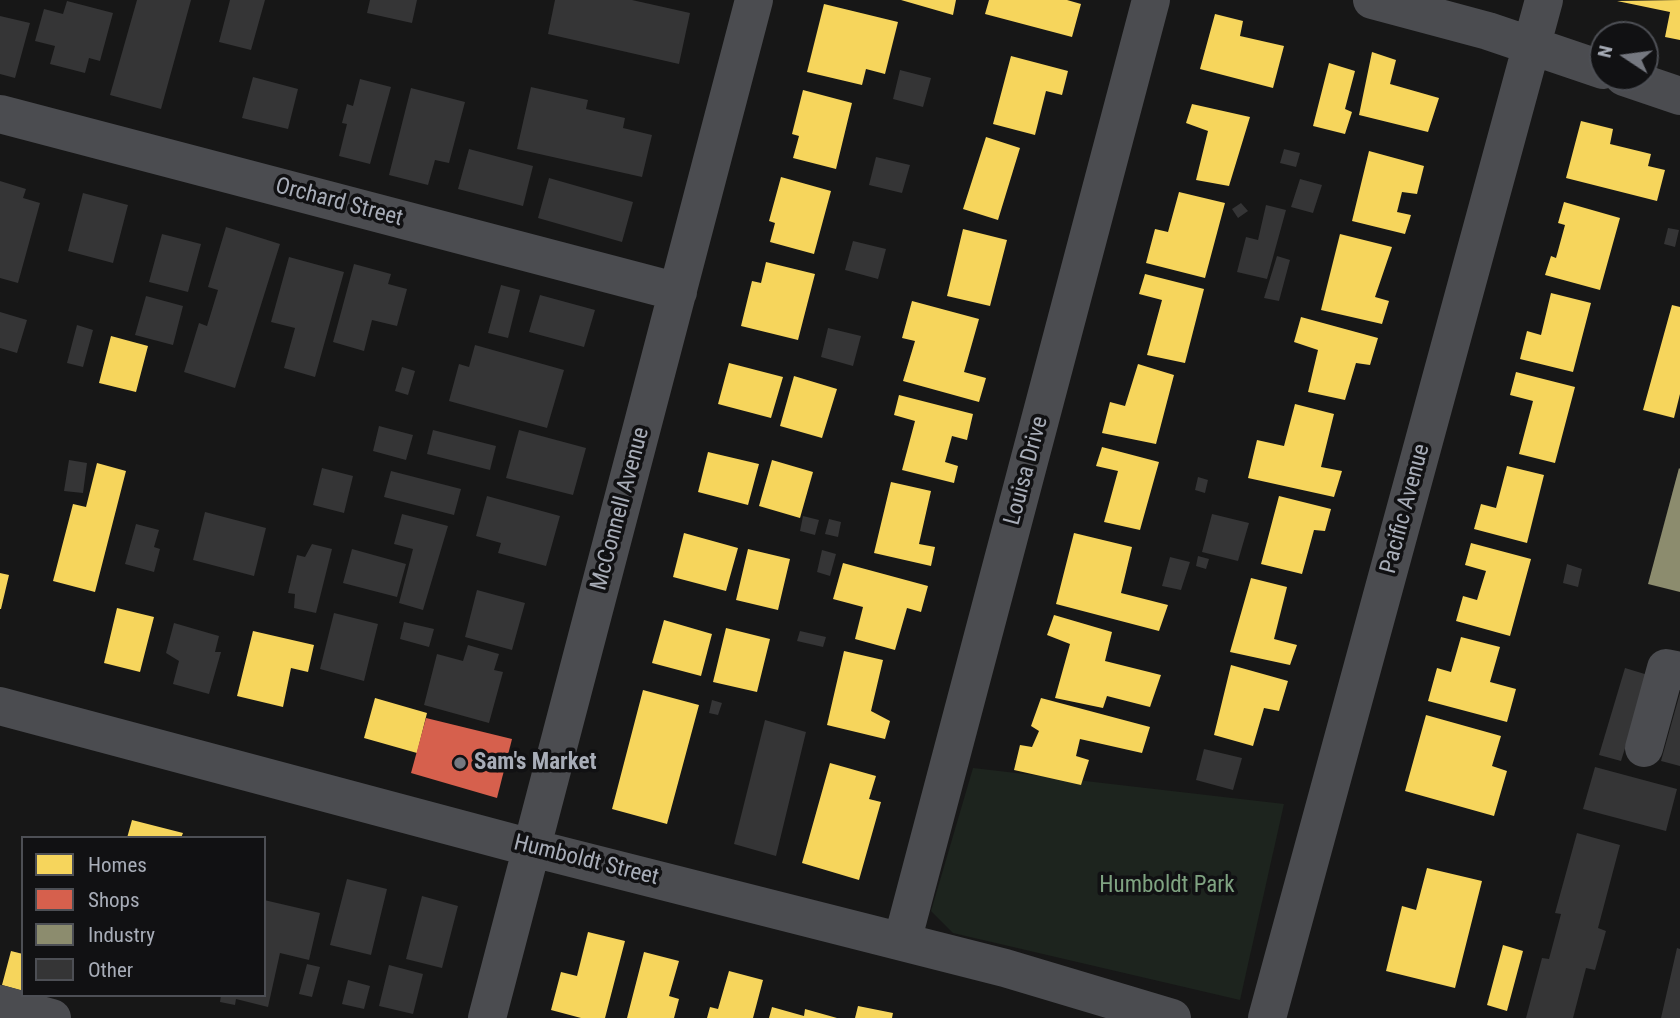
<!DOCTYPE html>
<html>
<head>
<meta charset="utf-8">
<style>
	body { margin:0 }
	#map { position:relative; width:1680px; height:1018px; overflow:hidden; background:#171717; font-family:"Roboto Condensed",sans-serif }
	canvas { display:block }
	.legend { position:absolute; left:21px; top:836px; width:245px; height:161px; box-sizing:border-box; background:#111113; border:2px solid #4d4f55; margin:0; padding:9px 12px; list-style:none; font-size:21px; color:#a8adb8 }
	.legend li { display:flex; align-items:center; gap:14px; height:35px }
	.legend b { width:35px; border:2px solid #4d4f55 }
	.north { position:absolute; left:1589px; top:21px; width:70px; height:70px; box-sizing:border-box; background:#111113; border:2px solid #4d4f55; border-radius:50%; rotate:283deg; font-size:19px; font-weight:700; line-height:28px; text-align:center; color:#a8adb8 }
	.north::after { content:''; display:block; margin:auto; width:24px; height:32px; background:#757880; clip-path:polygon(50% 0,100% 100%,50% 72%,0 100%) }
</style>
</head>
<body>
<div id="map">
<canvas width="1680" height="1018"></canvas>
<ul class="legend">
<li><b style="height:19px;background:#f6d55c"></b>Homes</li>
<li><b style="height:19px;background:#d6604d"></b>Shops</li>
<li><b style="height:19px;background:#8c8c6e"></b>Industry</li>
<li><b style="height:19px;background:#353536"></b>Other</li>
</ul>
<div class="north">N</div>
</div>
<script>
const context = document.querySelector('canvas').getContext('2d');
context.lineJoin = 'round';
function paint(path, color) { context.fillStyle = color; context.fill(path, 'evenodd'); }
const shape = rows => new Path2D(rows.map(r => 'M' + r).join(''));
function strokePath(path, color, width, dash) { context.strokeStyle = color; context.lineWidth = width; context.lineCap = dash ? 'butt' : 'round'; context.setLineDash(dash || []); context.stroke(path); }
function label(font, color, halo, rows, align = 'center') {
  context.font = font + ' "Roboto Condensed",sans-serif'; context.lineWidth = 7; context.setLineDash([]); context.textBaseline = 'middle'; context.strokeStyle = halo; context.fillStyle = color; for (const [text, x, y, turn = 0] of rows) {
    context.save(); context.translate(x, y); context.rotate((+turn || 0) * Math.PI / 180); context.textAlign = isNaN(turn) ? turn : align; if (halo) context.strokeText(text, 0, 0); context.fillText(text, 0, 0); context.restore();
  }
}
const green = shape([
	[973,768,1284,804,1240,1000,953,933,931,911]
]);
const homes = shape([
	[901,0,956,0,953,15],
	[989,0,1067,0,1081,4,1072,37,985,14],
	[1680,0,1680,40,1665,37,1670,12,1617,1],
	[824,4,898,22,885,74,866,69,862,85,807,72],
	[1215,14,1243,21,1240,36,1284,46,1273,88,1200,69],
	[1372,52,1396,60,1390,84,1439,98,1428,132,1359,115],
	[1011,56,1068,71,1062,95,1046,91,1035,135,993,124],
	[1329,63,1355,71,1345,109,1352,112,1345,134,1313,126],
	[803,90,852,103,836,169,793,158,799,136,792,134],
	[1192,104,1250,117,1229,186,1196,180,1208,131,1186,123],
	[1581,121,1613,129,1610,144,1651,154,1648,166,1665,170,1657,201,1566,178],
	[986,137,1020,148,998,220,963,209],
	[1369,151,1424,166,1417,194,1402,192,1397,212,1411,215,1405,234,1352,221],
	[781,177,831,191,814,254,770,242,775,223,769,221],
	[1179,192,1225,203,1205,278,1146,263,1155,229,1168,232],
	[1564,202,1620,218,1600,290,1545,275,1551,256,1556,258,1565,225,1558,223],
	[963,229,1007,240,990,306,947,296],
	[1340,234,1392,247,1375,297,1389,301,1382,324,1321,310],
	[766,262,815,274,798,340,741,326,752,281,761,283],
	[1145,274,1204,289,1185,363,1147,355,1162,300,1139,294],
	[1551,293,1591,303,1573,372,1520,359,1527,331,1541,335],
	[912,301,979,319,964,372,986,378,979,402,903,381,915,341,902,338],
	[1672,305,1680,307,1680,394,1674,418,1643,410],
	[1301,317,1378,338,1370,365,1356,363,1345,400,1308,392,1318,350,1294,342],
	[111,336,148,346,136,392,99,383],
	[729,363,783,377,771,418,718,404],
	[1138,364,1174,375,1156,444,1102,433,1110,402,1125,406],
	[1516,372,1575,387,1555,463,1519,454,1533,401,1510,395],
	[794,376,837,389,822,438,780,426],
	[899,395,973,414,967,440,952,436,945,462,958,466,954,483,902,470,915,421,894,415],
	[1295,404,1334,414,1321,467,1342,471,1334,497,1248,478,1257,440,1284,446],
	[1102,447,1159,462,1140,530,1104,522,1118,471,1096,466],
	[708,452,759,464,748,505,698,492],
	[772,460,813,472,800,518,759,506],
	[97,463,126,471,95,592,53,581,73,504,86,507],
	[1507,466,1544,475,1527,543,1474,529,1481,504,1496,508],
	[891,482,931,491,919,544,935,547,931,566,874,553],
	[1279,496,1331,509,1325,531,1314,530,1302,574,1261,564],
	[684,533,738,548,726,591,673,577],
	[1074,533,1132,547,1121,593,1168,605,1159,631,1056,604],
	[1471,543,1531,559,1510,636,1456,621,1463,596,1477,600,1486,571,1465,565],
	[748,549,790,559,778,610,736,600],
	[843,563,928,586,921,612,907,608,895,650,855,639,863,607,833,599],
	[0,573,9,575,1,609,0,609],
	[1251,578,1287,587,1274,639,1297,645,1290,665,1230,652],
	[117,608,154,617,140,672,104,663],
	[1054,615,1112,632,1105,661,1161,675,1150,707,1107,696,1103,708,1055,698,1070,644,1047,635],
	[664,620,712,634,701,676,652,663],
	[726,628,770,639,757,692,713,682],
	[253,631,314,645,308,672,291,668,283,707,237,696],
	[1461,637,1500,647,1490,682,1516,689,1507,722,1428,701,1437,668,1451,672],
	[844,651,883,660,871,711,890,721,885,739,827,725],
	[1231,665,1288,681,1279,711,1264,708,1253,746,1214,735],
	[643,690,699,705,667,824,612,809],
	[375,698,427,713,417,753,364,738],
	[1041,698,1150,727,1142,753,1080,739,1076,756,1089,760,1081,785,1014,770,1020,745,1032,747,1039,731,1031,726],
	[1426,715,1501,736,1492,766,1507,771,1494,816,1405,791],
	[830,763,876,776,869,799,881,802,859,880,802,863],
	[132,820,183,833,181,838,127,838],
	[1427,868,1482,881,1455,988,1386,971,1402,906,1416,910],
	[588,932,625,941,605,1018,581,1018,551,1010,561,972,577,976],
	[1503,945,1523,951,1507,1011,1487,1005],
	[11,951,23,954,23,991,2,985],
	[644,952,679,961,669,996,679,999,674,1018,627,1018],
	[729,971,763,980,753,1018,707,1018,710,1007,718,1009],
	[858,1006,893,1013,892,1018,855,1018],
	[772,1007,804,1016,805,1009,837,1018,769,1018]
]);
const shops = shape([
	[426,718,512,739,497,798,411,773]
]);
const industry = shape([
	[1679,468,1680,469,1680,592,1648,584]
]);
const building = shape([
	[137,0,191,0,161,109,110,95],
	[230,0,265,0,251,50,219,42],
	[370,0,417,0,412,23,367,13],
	[555,0,632,0,690,13,679,64,548,34],
	[67,1,113,13,100,61,89,58,85,73,50,64,55,46,35,41,44,9,63,14],
	[0,16,30,23,15,78,0,74],
	[900,70,931,78,923,107,893,99],
	[253,77,298,89,288,129,242,118],
	[360,79,391,87,370,164,339,156,347,124,342,123,347,104,353,106],
	[531,87,588,100,586,109,625,118,623,128,652,135,642,177,517,149],
	[411,88,465,102,449,163,435,160,428,185,389,175],
	[469,149,533,166,523,206,458,189],
	[1284,149,1300,153,1296,167,1280,163],
	[876,157,910,165,902,193,869,185],
	[549,178,633,202,622,242,538,218],
	[1300,179,1322,185,1313,213,1291,207],
	[0,181,26,189,23,198,40,203,18,283,0,278],
	[83,193,128,205,113,263,68,251],
	[1241,203,1248,211,1238,218,1232,209],
	[1266,205,1286,210,1267,279,1237,272,1246,237,1258,240],
	[226,227,280,244,235,388,184,372,199,323,207,326,218,290,208,287],
	[1668,228,1679,230,1675,247,1664,244],
	[162,234,201,244,188,292,149,282],
	[853,241,886,249,878,279,845,270],
	[1277,256,1290,260,1279,301,1264,298],
	[289,257,344,272,315,377,284,368,295,328,271,322],
	[354,264,391,274,388,284,407,289,397,326,372,320,364,351,333,342],
	[501,285,520,290,508,338,488,333],
	[540,295,595,310,584,347,529,332],
	[146,296,183,306,173,345,135,335],
	[0,312,27,320,17,353,0,348],
	[77,325,93,330,83,367,67,363],
	[828,328,861,336,853,366,821,357],
	[475,345,564,370,547,428,449,401,459,364,469,367],
	[402,367,415,371,408,395,395,391],
	[379,426,413,435,406,460,373,451],
	[433,430,496,446,490,470,427,454],
	[519,430,586,448,573,495,506,478],
	[69,460,87,463,83,493,64,491],
	[322,468,353,476,344,513,313,505],
	[391,471,461,489,454,515,384,497],
	[1198,477,1208,480,1205,493,1195,490],
	[487,496,560,516,546,566,498,553,501,543,476,536],
	[205,512,266,528,254,576,193,560],
	[402,514,448,526,423,610,399,603,413,549,394,544],
	[1212,514,1249,523,1238,561,1202,552],
	[803,516,819,520,815,535,800,531],
	[829,519,841,522,838,537,825,534],
	[136,524,159,530,154,547,160,549,154,572,125,564],
	[312,544,332,549,316,613,294,608,295,594,288,593,297,555,305,557],
	[352,549,406,564,397,597,343,583],
	[822,550,836,554,830,576,817,572],
	[1198,556,1209,559,1206,569,1196,566],
	[1170,557,1190,562,1181,590,1162,586],
	[1567,564,1582,569,1578,587,1563,583],
	[477,590,525,603,512,650,465,637],
	[334,613,378,624,364,681,320,669],
	[404,622,434,629,429,647,400,639],
	[174,623,219,636,215,652,221,652,209,694,173,684,179,661,166,653],
	[800,631,826,637,823,647,797,641],
	[468,645,499,654,494,670,503,672,489,723,424,705,437,654,463,661],
	[1625,668,1648,675,1621,761,1599,755],
	[1680,693,1680,766,1661,761],
	[712,700,722,703,718,715,709,713],
	[765,720,806,732,776,856,734,844],
	[1204,749,1242,758,1233,790,1196,780],
	[1595,767,1677,789,1666,831,1583,809],
	[1577,833,1620,845,1598,928,1606,931,1595,970,1586,968,1573,1018,1526,1018,1542,958,1549,959,1561,914,1555,913],
	[347,879,387,889,371,955,330,945],
	[422,896,458,906,442,968,406,959],
	[264,900,320,913,309,960,280,953,268,1007,236,999,235,1005,220,1002,221,995,264,995],
	[1677,948,1680,949,1680,1018,1661,1018],
	[307,964,320,967,312,997,299,994],
	[389,965,423,974,413,1014,379,1006],
	[348,980,370,986,364,1009,342,1004]
]);
const minor = shape([
	[1372,0,1488,31,1603,70],
	[1624,77,1680,96],
	[0,114,678,292],
	[0,706,532,848,1005,968,1172,1018],
	[1644,748,1666,668,1680,671],
	[902,942,1151,0],
	[0,1004,52,1018],
	[487,1018,754,0],
	[1267,1018,1544,0]
]);
const markers = [
	[460,763,7,"#757880"]
];
const streetNames = [
	["Orchard Street",339,203,15],
	["Louisa Drive",1027,471,-75],
	["McConnell Avenue",621,509,-75],
	["Pacific Avenue",1406,509,-75],
	["Humboldt Street",586,861,14]
];
const poiNames = [
	["Sam's Market",474,763]
];
const parkNames = [
	["Humboldt Park",1167,886]
];
paint(green, '#1d241e');
paint(homes, '#f6d55c');
paint(shops, '#d6604d');
paint(industry, '#8c8c6e');
paint(building, '#353536');
strokePath(minor, '#4b4c50', 38);
for (const [x, y, r, color] of markers) { const dot = new Path2D(); dot.arc(x, y, r, 0, 2 * Math.PI); context.fillStyle = color; context.fill(dot); strokePath(dot, '#111113', 2.5); }
label('23px', '#a8adb8', '#111113', streetNames);
label('bold 23px', '#a8adb8', '#111113', poiNames, 'left');
label('23px', '#7fa381', '#111113', parkNames);
</script>
</body>
</html>
